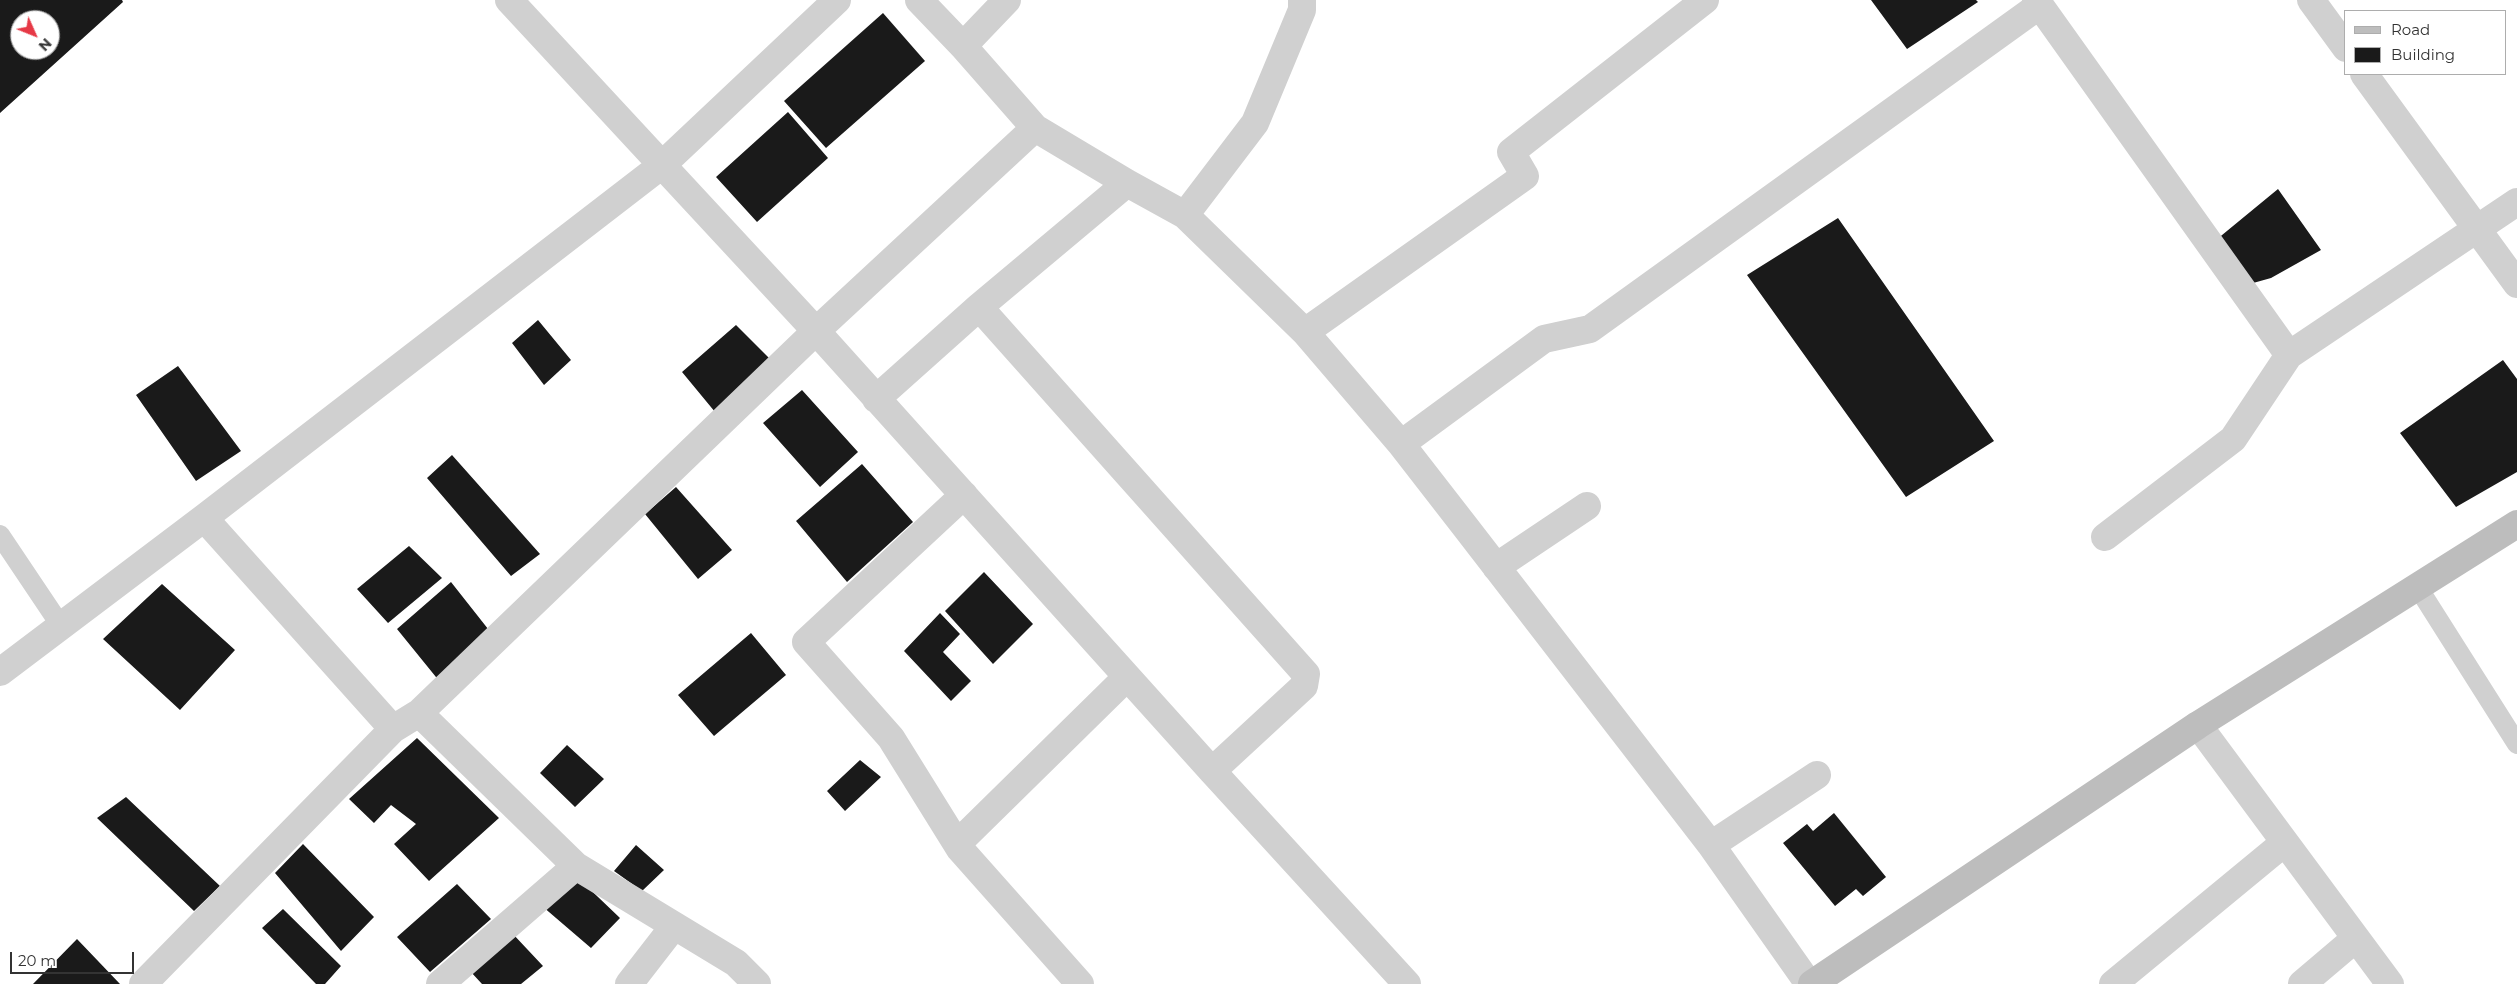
<!DOCTYPE html>
<html>
<head>
<meta charset="utf-8">
<style>
	body { margin:0 }
	#map { position:relative; width:2517px; height:984px; overflow:hidden; background:#fff; font-family:Montserrat,sans-serif }
	canvas { display:block }
	.legend { position:absolute; left:2344px; top:10px; width:162px; height:65px; box-sizing:border-box; background:#fff; border:1px solid #adadad; margin:0; padding:6px 9px; list-style:none; font-size:15px; color:#333 }
	.legend li { display:flex; align-items:center; gap:10px; height:25px }
	.legend b { width:25px; border:1px solid #adadad }
	.north { position:absolute; left:10px; top:10px; width:50px; height:50px; box-sizing:border-box; background:#fff; border:1px solid #adadad; border-radius:50%; rotate:134deg; font-size:14px; font-weight:700; line-height:20px; text-align:center; color:#333 }
	.north::after { content:''; display:block; margin:auto; width:18px; height:22px; background:#e63946; clip-path:polygon(50% 0,100% 100%,50% 72%,0 100%) }
	.scale { position:absolute; left:10px; top:952px; width:124px; height:22px; box-sizing:border-box; border:2px solid #333; border-top:0; padding-left:6px; font-size:15px; line-height:18px; white-space:nowrap; color:#333; -webkit-text-stroke:4px #fff; paint-order:stroke }
</style>
</head>
<body>
<div id="map">
<canvas width="2517" height="984"></canvas>
<ul class="legend">
<li><b style="height:6px;background:#bdbdbd"></b>Road</li>
<li><b style="height:14px;background:#1a1a1a"></b>Building</li>
</ul>
<div class="north">N</div>
<div class="scale">20 m</div>
</div>
<script>
const context = document.querySelector('canvas').getContext('2d');
context.lineJoin = 'round';
function paint(path, color) { context.fillStyle = color; context.fill(path, 'evenodd'); }
const shape = rows => new Path2D(rows.map(r => 'M' + r).join(''));
function strokePath(path, color, width, dash) { context.strokeStyle = color; context.lineWidth = width; context.lineCap = dash ? 'butt' : 'round'; context.setLineDash(dash || []); context.stroke(path); }
const building = shape([
	[0,0,122,0,123,2,0,113],
	[20,20,50,20,50,50,20,50],
	[1871,0,1976,0,1978,2,1907,49],
	[883,13,925,61,826,148,784,101],
	[788,112,828,158,757,222,716,177],
	[2278,189,2321,250,2271,278,2246,285,2216,240],
	[1838,218,1994,441,1906,497,1747,275],
	[538,320,571,360,544,385,512,343],
	[736,325,777,366,720,418,682,372],
	[2503,360,2517,379,2517,472,2456,507,2400,433],
	[178,366,241,451,196,481,136,395],
	[802,390,858,452,820,487,763,423],
	[452,455,540,554,511,576,427,478],
	[862,464,913,522,847,582,796,521],
	[676,487,732,550,698,579,645,514],
	[409,546,442,578,388,623,357,589],
	[984,572,1033,624,993,664,945,611],
	[451,582,492,634,440,682,397,629],
	[162,584,235,650,180,710,103,639],
	[940,613,960,634,943,652,971,681,951,701,904,651],
	[751,633,786,675,714,736,678,695],
	[417,738,499,818,429,881,394,844,416,824,391,805,374,823,349,799],
	[567,745,604,779,575,807,540,773],
	[860,760,881,777,845,811,827,791],
	[126,797,220,886,194,911,97,818],
	[1834,813,1886,877,1863,896,1856,889,1835,906,1783,843,1807,824,1813,831],
	[303,844,374,917,341,951,275,873],
	[636,845,664,870,642,891,614,871],
	[575,875,620,918,591,948,542,906],
	[457,884,491,919,430,972,397,937],
	[283,909,341,966,325,984,316,984,262,928],
	[512,933,543,966,521,984,482,984,470,971],
	[77,939,120,984,33,984]
]);
const service = shape([
	[0,535,61,626],
	[2417,586,2517,744]
]);
const minor = shape([
	[509,0,816,331,1212,771,1407,984],
	[919,0,963,46,1035,128,1127,183,1185,215,1305,332,1401,444,1467,529,1711,845,1809,984],
	[2036,0,2289,355],
	[2311,0,2346,48],
	[963,46,1007,0],
	[2364,74,2517,284],
	[1185,215,1255,123,1302,10,1302,0],
	[979,307,1306,674,1304,686,1212,771],
	[1305,332,1525,176,1511,152,1705,0],
	[876,399,979,307,1127,183],
	[1401,444,1544,339,1590,329,2040,5],
	[964,495,806,642,891,738,960,849,1080,984],
	[204,518,393,729],
	[2105,537,2233,439,2289,355,2517,202],
	[1496,567,1587,506],
	[0,672,204,518,662,165,837,0],
	[419,713,576,866,736,963,757,984],
	[2198,725,2390,984],
	[957,844,1127,677],
	[1711,845,1817,775],
	[143,984,393,729,419,713,816,331,1035,128],
	[440,984,576,866],
	[629,984,674,926],
	[2113,984,2284,843],
	[2302,984,2355,939]
]);
const secondary = shape([
	[1812,984,2198,725,2517,524]
]);
paint(building, '#1a1a1a');
strokePath(service, '#d0d0d0', 20);
strokePath(minor, '#d0d0d0', 28);
strokePath(secondary, '#bdbdbd', 28);
</script>
</body>
</html>
